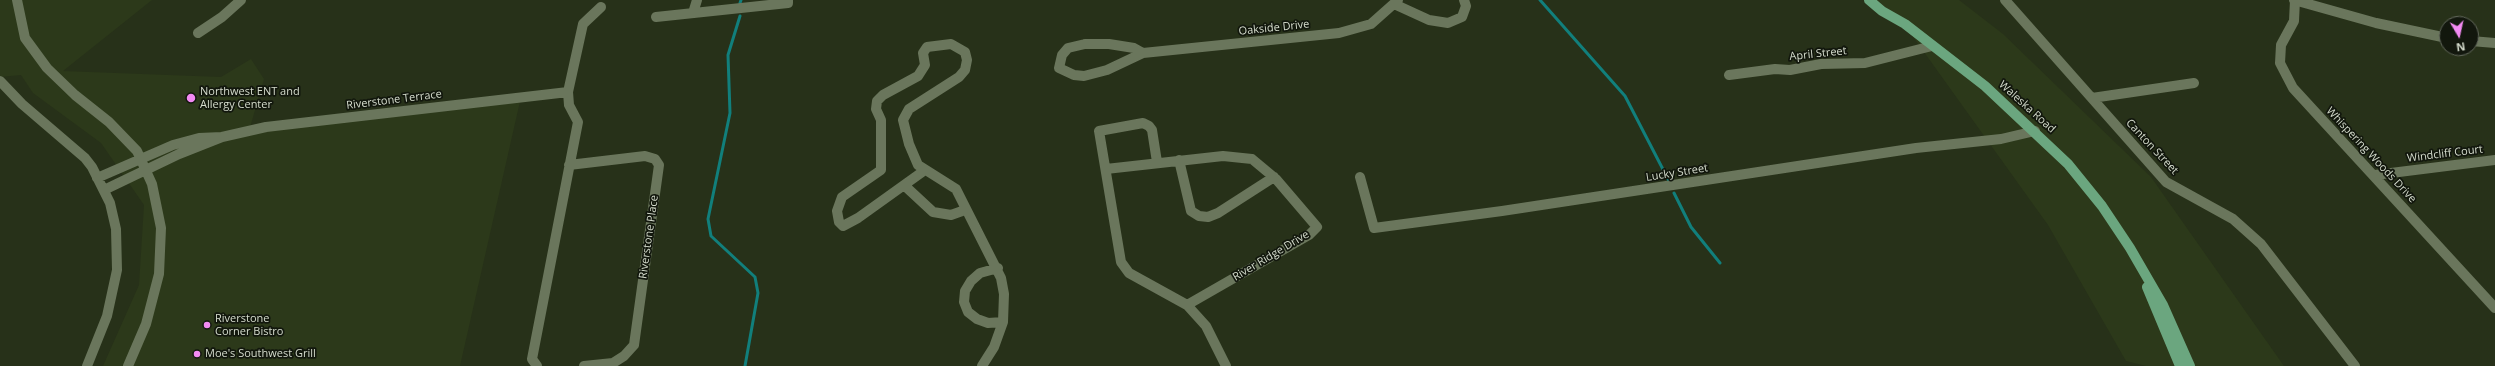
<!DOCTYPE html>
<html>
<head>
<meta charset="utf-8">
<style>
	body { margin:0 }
	#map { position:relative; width:2495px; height:366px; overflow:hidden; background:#273119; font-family:"Open Sans",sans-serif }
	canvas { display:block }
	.north { position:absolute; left:2439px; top:16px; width:40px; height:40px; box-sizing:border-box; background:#12170d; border:1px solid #60665a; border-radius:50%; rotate:171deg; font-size:11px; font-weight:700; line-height:16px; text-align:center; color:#d5dccd }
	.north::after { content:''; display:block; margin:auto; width:14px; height:18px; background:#f28af2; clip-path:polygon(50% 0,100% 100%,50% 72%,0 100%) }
</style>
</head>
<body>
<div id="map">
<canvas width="2495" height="366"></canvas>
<div class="north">N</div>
</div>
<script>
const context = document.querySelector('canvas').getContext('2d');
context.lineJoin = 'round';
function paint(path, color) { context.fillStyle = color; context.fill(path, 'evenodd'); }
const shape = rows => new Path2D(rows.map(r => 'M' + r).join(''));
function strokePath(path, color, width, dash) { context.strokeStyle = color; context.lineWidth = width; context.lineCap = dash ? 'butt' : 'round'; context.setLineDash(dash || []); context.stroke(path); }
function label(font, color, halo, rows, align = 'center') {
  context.font = font + ' "Open Sans",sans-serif'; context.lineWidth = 3.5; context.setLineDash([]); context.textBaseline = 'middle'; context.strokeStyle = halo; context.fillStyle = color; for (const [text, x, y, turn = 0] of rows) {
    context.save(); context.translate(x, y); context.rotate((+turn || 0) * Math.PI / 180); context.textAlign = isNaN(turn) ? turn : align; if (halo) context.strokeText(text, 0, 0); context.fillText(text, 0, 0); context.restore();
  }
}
const built = shape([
	[0,0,152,0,63,71,221,77,251,59,264,79,249,131,521,97,460,366,103,366,139,285,144,205,101,143,33,93,21,75,0,77],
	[1865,0,1959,0,2003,34,2151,177,2284,366,2146,366,2126,361,2048,225,1906,27]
]);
const stream = shape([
	[1540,0,1625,96,1669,181],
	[740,3,741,0],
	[740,16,728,55,730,113,708,219,711,236,755,277,758,293,745,366],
	[1674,193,1691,227,1720,263]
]);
const minor = shape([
	[17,0,25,38,47,68,75,95,109,122,137,151,152,184,161,228,159,274,146,324,128,366],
	[2005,0,2166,182,2233,219,2261,244,2355,366],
	[2294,0,2376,23,2447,38],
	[2295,0,2294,21,2281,45,2280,63,2293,88,2495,308],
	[1394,4,1429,20,1448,23,1462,17,1466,6,1464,0],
	[693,13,697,0],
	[656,17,788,3,788,0],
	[198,33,222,17,241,0],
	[2471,41,2495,43],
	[1085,44,1109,44,1134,48,1143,53,1107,70,1084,76,1074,75,1059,68,1062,55,1068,48,1085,44],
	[1143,53,1339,33,1371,24,1398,0],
	[1729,75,1775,69,1790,70,1821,64,1865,63,1932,46],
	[0,81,22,104,85,158,92,167,110,203,116,229,117,270,107,316,87,366],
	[2092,98,2194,83],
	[222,137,266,127,568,92],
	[1179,160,1191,211,1199,216,1208,217,1218,213,1274,177],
	[1157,162,1152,130,1149,126,1143,123,1099,131,1121,262,1129,273,1187,305,1206,326,1226,366],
	[569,165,645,156,655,159,659,165,634,345,624,356,613,363,584,366],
	[1106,169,1223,156,1252,159,1276,179,1317,227,1309,235,1187,305],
	[925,170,858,218,843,226,839,222,837,211,842,197,881,170,881,120,876,109,877,101,883,95,918,76,925,65,923,53,927,47,951,44,965,52,967,60,965,70,959,77,909,109,903,120,909,144,918,165,956,189,1001,278,1004,294,1003,322,994,347,982,366],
	[2375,175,2495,160],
	[1360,177,1374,228,1502,211,1916,148,2001,139,2035,131],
	[97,178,173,145,199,138,222,137,179,154,104,190],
	[905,186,933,212,951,215,965,210],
	[998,268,980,273,971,281,965,291,964,302,968,312,977,319,988,323,1003,322],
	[537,366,532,359,578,122,569,105,568,92,583,24,601,7]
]);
const major = shape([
	[1869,0,1882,11,1905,24,1985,86,2068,164,2102,206,2130,248,2163,305,2190,366],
	[2147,287,2180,366]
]);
const markers = [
	[191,98,5,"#f28af2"],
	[207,325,4,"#f28af2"],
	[197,354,4,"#f28af2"]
];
const streetNames = [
	["Oakside Drive",1274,28,-6],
	["April Street",1818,54,-6],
	["Riverstone Terrace",394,100,-7],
	["Waleska Road",2027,107,42],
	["Canton Street",2152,147,47],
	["Windcliff Court",2445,154,-7],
	["Whispering Woods Drive",2371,155,47],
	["Lucky Street",1677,173,-9],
	["Riverstone Place",649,237,-82],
	["River Ridge Drive",1271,256,-31]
];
const poiNames = [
	["Northwest ENT and",200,92],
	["Allergy Center",200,105],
	["Riverstone",215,319],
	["Corner Bistro",215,332],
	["Moe's Southwest Grill",205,354]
];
paint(built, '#2c391a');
strokePath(stream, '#117f7c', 3);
strokePath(minor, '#6a765c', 10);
strokePath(major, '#6ba67f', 10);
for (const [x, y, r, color] of markers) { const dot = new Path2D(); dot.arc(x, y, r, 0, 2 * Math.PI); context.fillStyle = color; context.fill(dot); strokePath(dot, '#12170d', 1.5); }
label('11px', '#d5dccd', '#12170d', streetNames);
label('11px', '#d5dccd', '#12170d', poiNames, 'left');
</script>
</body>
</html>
